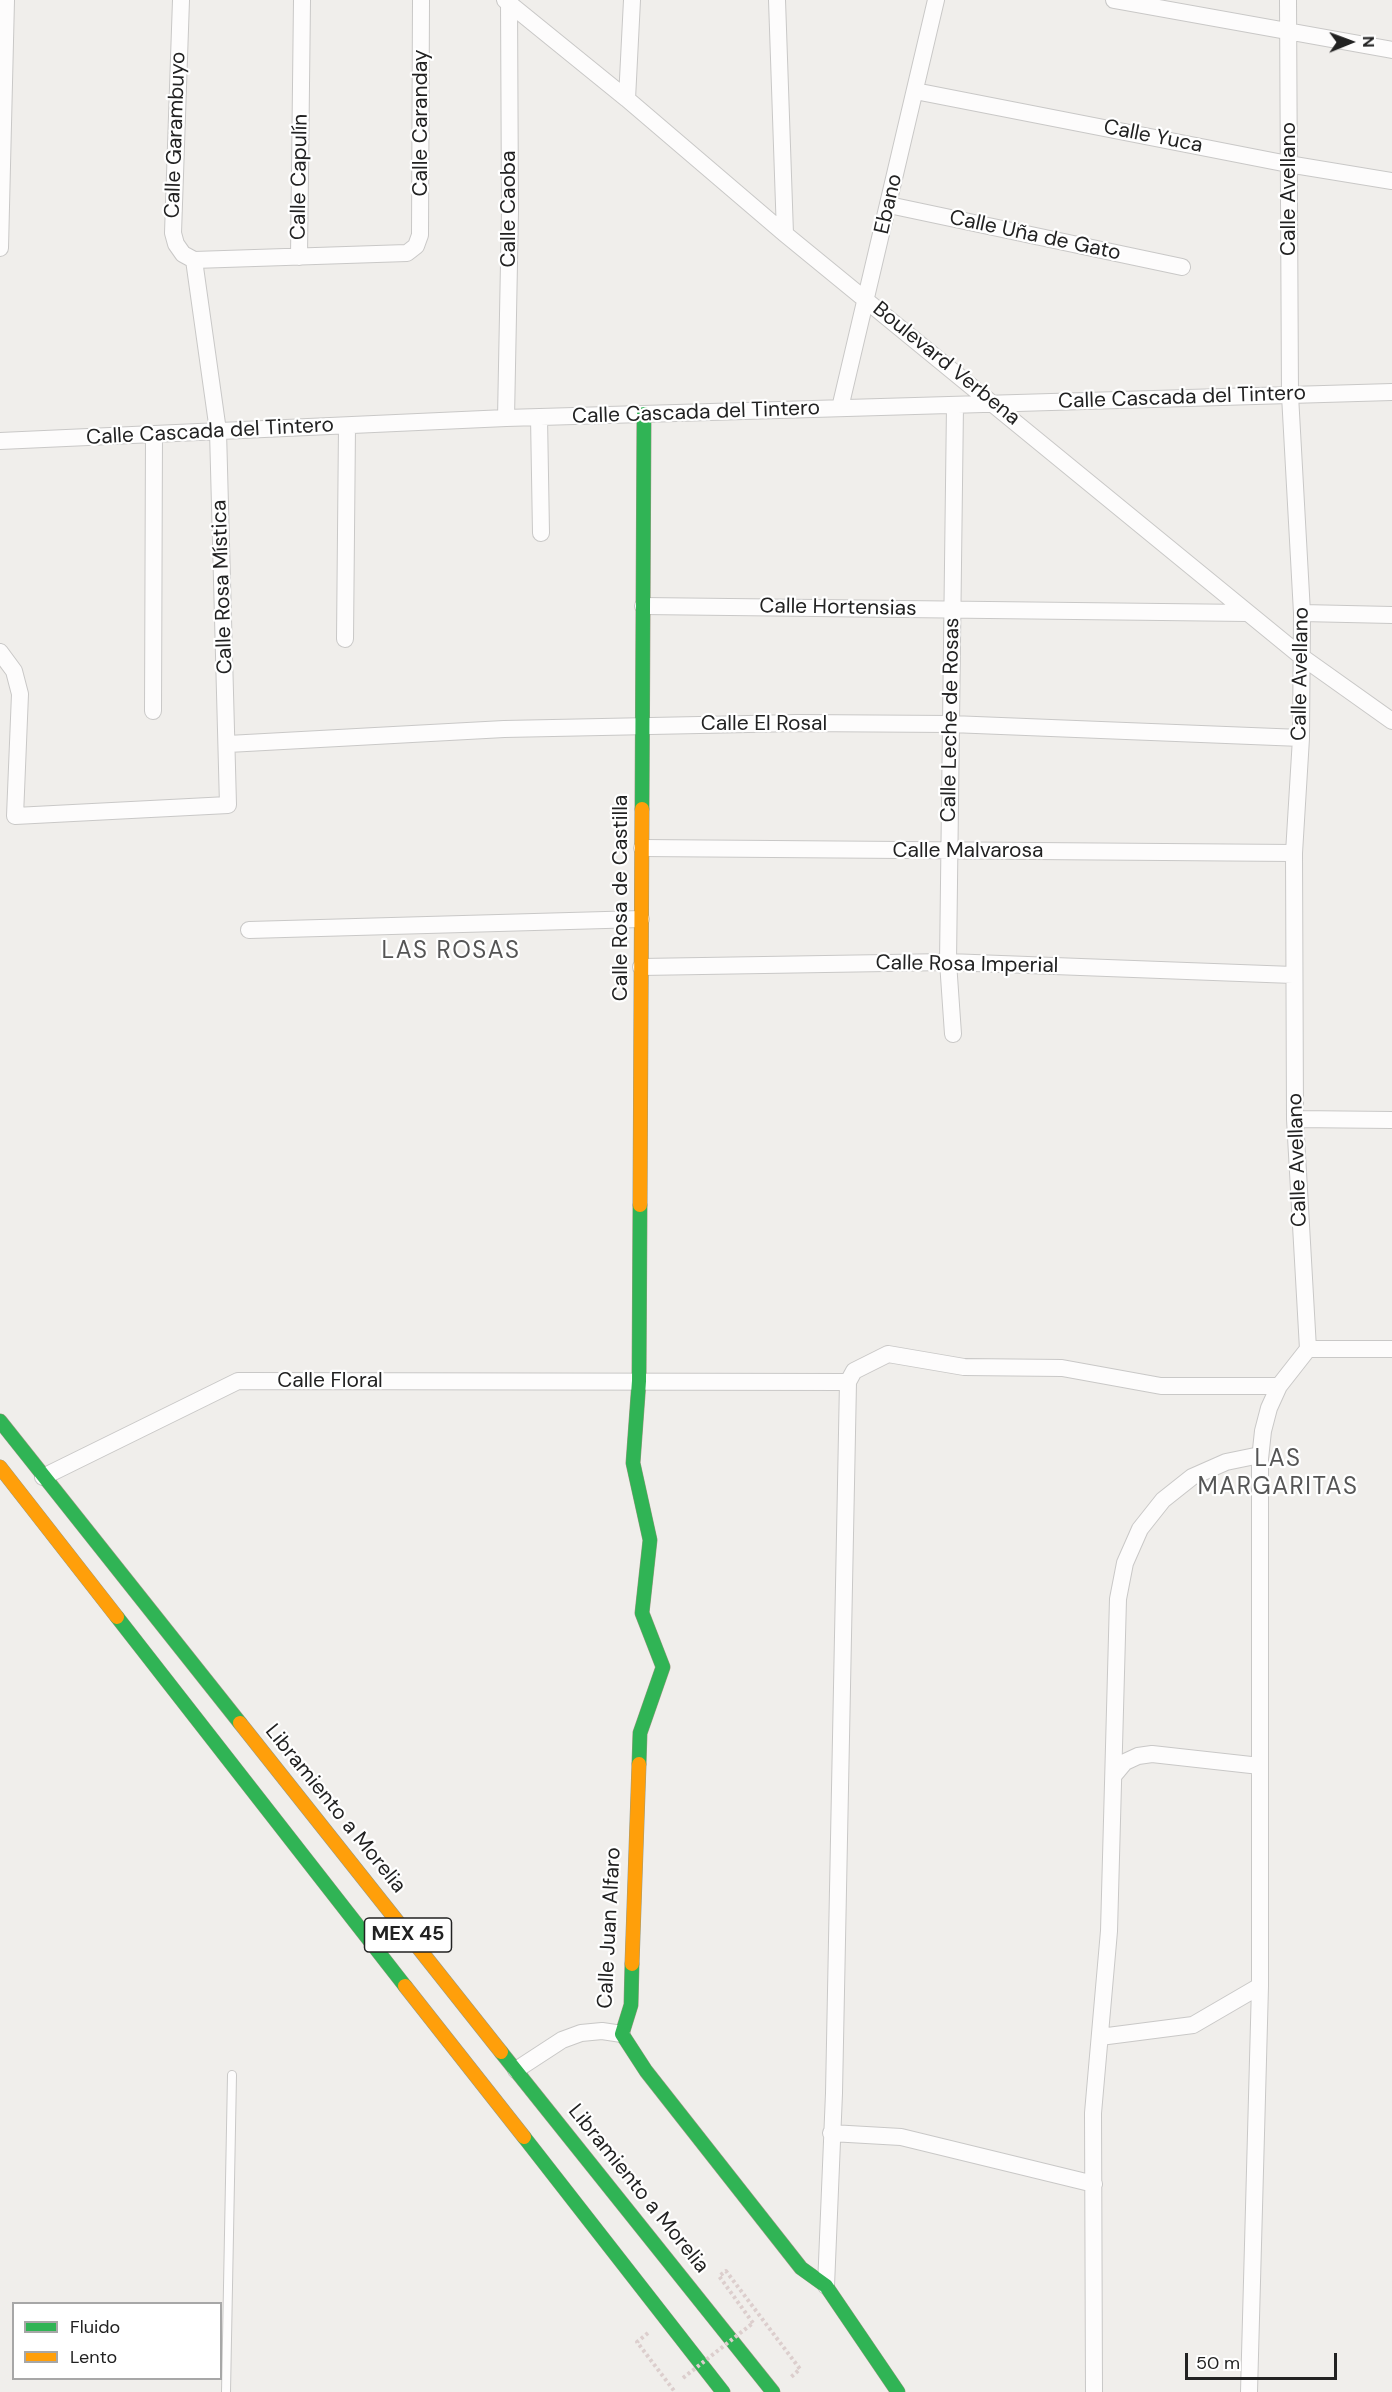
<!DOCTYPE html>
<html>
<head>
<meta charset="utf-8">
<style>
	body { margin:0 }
	#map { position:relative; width:1392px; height:2392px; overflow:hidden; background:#f0eeeb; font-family:"DM Sans",sans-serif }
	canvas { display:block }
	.legend { position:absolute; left:12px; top:2302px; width:210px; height:78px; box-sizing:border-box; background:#fff; border:2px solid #a7a7a7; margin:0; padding:8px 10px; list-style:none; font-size:18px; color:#222 }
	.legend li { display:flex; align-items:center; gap:12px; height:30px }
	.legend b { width:30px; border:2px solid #a7a7a7 }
	.north { position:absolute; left:1320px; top:12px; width:60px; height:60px; -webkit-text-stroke:4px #fff; paint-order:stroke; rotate:89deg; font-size:16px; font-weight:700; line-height:24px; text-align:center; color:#222 }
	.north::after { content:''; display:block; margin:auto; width:21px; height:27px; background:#222; clip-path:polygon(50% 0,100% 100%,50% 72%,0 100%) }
	.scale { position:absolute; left:1185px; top:2353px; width:152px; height:27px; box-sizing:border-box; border:3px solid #222; border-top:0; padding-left:8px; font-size:18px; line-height:21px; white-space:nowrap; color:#222; -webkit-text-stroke:4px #fff; paint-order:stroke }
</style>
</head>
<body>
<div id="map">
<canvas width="1392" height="2392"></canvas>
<ul class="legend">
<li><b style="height:8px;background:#30b455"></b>Fluido</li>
<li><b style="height:8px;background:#ff9f0a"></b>Lento</li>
</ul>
<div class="north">N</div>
<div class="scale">50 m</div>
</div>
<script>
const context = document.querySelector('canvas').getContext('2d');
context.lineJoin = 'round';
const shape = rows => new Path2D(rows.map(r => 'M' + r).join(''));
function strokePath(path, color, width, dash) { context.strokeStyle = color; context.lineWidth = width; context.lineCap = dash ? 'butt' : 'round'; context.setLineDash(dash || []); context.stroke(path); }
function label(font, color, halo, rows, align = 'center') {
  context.font = font + ' "DM Sans",sans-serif'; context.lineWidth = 4.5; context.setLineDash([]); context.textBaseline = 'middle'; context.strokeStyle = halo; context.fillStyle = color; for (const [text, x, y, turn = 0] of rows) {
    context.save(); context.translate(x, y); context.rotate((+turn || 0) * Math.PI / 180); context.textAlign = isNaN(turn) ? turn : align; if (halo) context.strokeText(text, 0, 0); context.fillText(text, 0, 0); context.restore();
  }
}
const path = shape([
	[753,2323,719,2276,726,2271,800,2369,790,2378],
	[648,2333,637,2342,675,2392]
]);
const lane = shape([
	[226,2392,232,2075]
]);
const street = shape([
	[181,0,173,233,176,244,183,254,194,260],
	[505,0,627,99,785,234,1302,657,1392,721],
	[777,0,785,234],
	[1114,0,1392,50],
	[1288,0,1290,395,1302,613,1301,738,1294,853,1295,1119,1308,1349],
	[915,91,1288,164,1392,181],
	[627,99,632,0],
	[889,205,1182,267],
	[0,248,6,0],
	[299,257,302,0],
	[194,260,407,253,416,246,420,235,421,0],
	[840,408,936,0],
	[539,417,541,533],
	[506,418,510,211,509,0],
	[0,441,506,418,1392,392],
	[643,606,1248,613],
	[1302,613,1392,615],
	[345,639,347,426],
	[0,652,14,671,20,694,15,816,228,805,218,431,194,260],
	[153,711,154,434],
	[228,744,504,729,797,723,951,724,1301,738],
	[642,848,1294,853],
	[249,930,641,919],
	[641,967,948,962,1293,975],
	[953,1034,948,962,955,405],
	[1295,1119,1392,1120],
	[1308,1349,1392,1349],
	[43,1477,238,1381,848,1382,854,1371,888,1354,964,1367,1062,1368,1161,1386,1279,1386],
	[1115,1774,1125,1762,1138,1756,1152,1754,1260,1766],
	[1100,2037,1193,2025,1260,1986],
	[516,2070,562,2040,581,2033,602,2031,622,2034],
	[831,2133,901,2137,1094,2184],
	[826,2286,834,2093,848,1382],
	[1094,2392,1093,2113,1109,1931,1118,1599,1125,1563,1140,1529,1163,1500,1192,1477,1226,1462,1260,1455],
	[1249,2392,1260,1986,1260,1459,1263,1431,1269,1408,1279,1386,1308,1349]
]);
const fast = shape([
	[642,809,644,414],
	[0,1421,240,1723],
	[117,1617,405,1986],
	[639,1764,640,1733,663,1667,642,1613,650,1540,633,1463,639,1381,640,1205],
	[632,1964,631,2005,622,2034,646,2071,801,2268,826,2286,898,2392],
	[501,2052,773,2392],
	[524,2137,723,2392]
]);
const slow = shape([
	[640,1205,642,809],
	[0,1467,117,1617],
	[240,1723,501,2052],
	[632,1964,639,1764],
	[405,1986,524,2137]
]);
const pathBridge = shape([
	[683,2378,753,2323]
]);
const shields = [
	[408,1935,87]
];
const shieldNames = [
	["MEX 45",408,1935]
];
const streetNames = [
	["Calle Caranday",421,123,-90],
	["Calle Garambuyo",176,135,-88],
	["Calle Yuca",1153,137,11],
	["Calle Capulín",300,177,-89],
	["Calle Avellano",1289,189,-90],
	["Ebano",889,204,-77],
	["Calle Caoba",509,209,-90],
	["Calle Uña de Gato",1035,236,12],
	["Boulevard Verbena",946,364,39],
	["Calle Cascada del Tintero",1182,398,-2],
	["Calle Cascada del Tintero",696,413,-2],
	["Calle Cascada del Tintero",210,432,-3],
	["Calle Rosa Mística",223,587,-92],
	["Calle Hortensias",838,608,1],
	["Calle Avellano",1301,674,-89],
	["Calle Leche de Rosas",951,720,-89],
	["Calle El Rosal",764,724],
	["Calle Malvarosa",968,851],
	["Calle Rosa de Castilla",621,898,-90],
	["Calle Rosa Imperial",967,965,1],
	["Calle Avellano",1298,1160,-92],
	["Calle Floral",330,1381],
	["Libramiento a Morelia",335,1809,51],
	["Calle Juan Alfaro",610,1928,-87],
	["Libramiento a Morelia",638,2189,51]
];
const quarterNames = [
	["LAS ROSAS",451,952],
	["LAS",1278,1460],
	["MARGARITAS",1278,1488]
];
strokePath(lane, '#c9c8c7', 10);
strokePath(street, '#c9c8c7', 18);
strokePath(fast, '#999a82', 15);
strokePath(slow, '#999a82', 15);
strokePath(path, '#dccecd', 4, [3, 3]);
strokePath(lane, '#fdfcfc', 8);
strokePath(street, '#fdfcfc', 16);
strokePath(fast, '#30b455', 14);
strokePath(slow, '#ff9f0a', 14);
strokePath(pathBridge, '#dccecd', 4, [3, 3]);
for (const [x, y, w] of shields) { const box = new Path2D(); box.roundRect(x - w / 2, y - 17, w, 34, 4.5); context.fillStyle = '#fff'; context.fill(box); strokePath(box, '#222', 1.5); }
label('bold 20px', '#222', null, shieldNames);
label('21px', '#222', '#fff', streetNames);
context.letterSpacing = '1.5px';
label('24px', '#555', '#fff', quarterNames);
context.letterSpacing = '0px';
</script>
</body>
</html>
